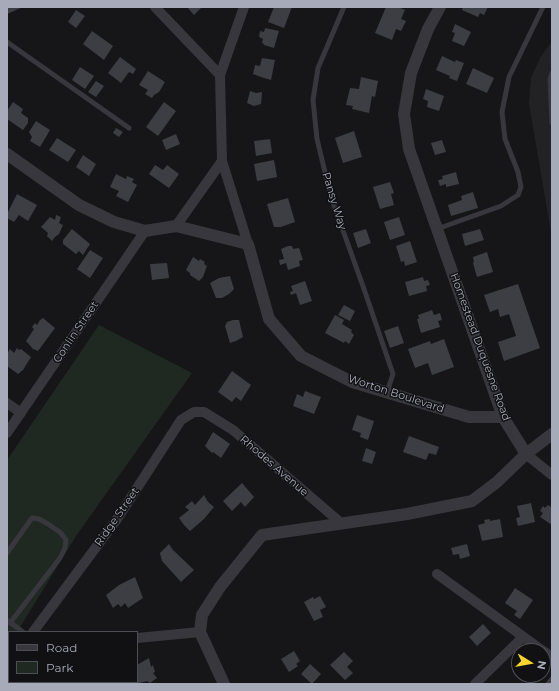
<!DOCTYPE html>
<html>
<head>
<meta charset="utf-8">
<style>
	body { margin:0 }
	#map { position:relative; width:559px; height:691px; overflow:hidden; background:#161618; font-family:Montserrat,sans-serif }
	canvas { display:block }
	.frame { position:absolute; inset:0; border:8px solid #a7aab9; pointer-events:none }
	.legend { position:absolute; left:8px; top:631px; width:130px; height:52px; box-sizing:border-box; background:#111113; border:1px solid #4d4e55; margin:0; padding:5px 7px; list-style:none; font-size:12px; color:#a7aab9 }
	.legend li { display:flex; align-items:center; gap:8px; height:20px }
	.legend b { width:20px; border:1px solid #4d4e55 }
	.north { position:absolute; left:511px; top:643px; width:40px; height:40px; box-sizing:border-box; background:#111113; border:1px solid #4d4e55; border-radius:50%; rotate:101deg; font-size:11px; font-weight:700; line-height:16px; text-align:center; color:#a7aab9 }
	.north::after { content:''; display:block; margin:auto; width:14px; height:18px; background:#f9d42d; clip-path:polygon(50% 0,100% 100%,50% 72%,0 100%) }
</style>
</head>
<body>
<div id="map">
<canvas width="559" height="691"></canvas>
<div class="frame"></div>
<ul class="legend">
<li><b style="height:5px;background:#37373d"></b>Road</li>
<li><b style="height:11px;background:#202822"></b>Park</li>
</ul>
<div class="north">N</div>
</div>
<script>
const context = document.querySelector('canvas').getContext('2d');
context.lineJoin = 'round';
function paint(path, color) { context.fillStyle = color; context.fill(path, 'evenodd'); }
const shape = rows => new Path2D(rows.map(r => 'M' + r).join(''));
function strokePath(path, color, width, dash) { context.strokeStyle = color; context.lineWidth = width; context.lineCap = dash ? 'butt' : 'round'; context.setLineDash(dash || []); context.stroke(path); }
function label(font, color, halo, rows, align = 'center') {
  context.font = font + ' Montserrat,sans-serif'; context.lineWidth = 3; context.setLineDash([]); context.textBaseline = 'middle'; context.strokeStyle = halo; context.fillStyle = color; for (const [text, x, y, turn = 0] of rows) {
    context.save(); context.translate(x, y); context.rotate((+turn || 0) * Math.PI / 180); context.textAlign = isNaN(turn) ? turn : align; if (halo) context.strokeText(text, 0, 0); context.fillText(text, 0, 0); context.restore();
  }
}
const built = shape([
	[552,41,552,238,529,104,531,78,540,58]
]);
const green = shape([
	[99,325,192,373,76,536,17,632,9,632,9,646,7,649,7,460]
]);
const building = shape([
	[7,7,23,7,7,14],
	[187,7,202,7,194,15],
	[274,7,292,7,284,28,268,22],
	[386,7,398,7,405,10,401,19,406,21,401,31,396,29,392,40,375,33],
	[463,7,488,7,484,15,480,13,478,17,462,10],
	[76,10,85,16,76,28,68,22],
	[455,24,471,32,464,46,452,41,455,33,452,32],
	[265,28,279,31,274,48,264,45,262,42,263,39,259,37,260,31,264,32],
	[92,31,113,46,104,60,83,44],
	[442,56,455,62,456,60,464,63,457,81,449,78,450,76,436,70],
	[120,57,136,69,133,74,129,72,121,83,108,73],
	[262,58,275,60,271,80,264,78,253,74,255,65,260,66],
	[80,67,94,76,85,89,72,80],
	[473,68,494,78,487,93,466,84],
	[148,71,165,82,159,92,154,95,152,98,145,94,148,90,139,85],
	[361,77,378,81,375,97,372,96,369,113,352,109,353,106,346,105,350,88,359,89],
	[96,81,104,86,96,97,88,92],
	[426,89,444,96,439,111,427,107,428,101,423,99],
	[250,91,256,93,262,92,261,104,254,106,247,103],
	[13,102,23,109,21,113,28,118,28,123,23,130,7,119,7,111],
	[164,102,176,111,158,136,146,127],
	[36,121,50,130,40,147,30,141,32,137,29,132],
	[116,128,123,132,119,137,113,133],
	[354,131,362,157,343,163,335,138],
	[176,134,180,144,166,150,162,140],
	[57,138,76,150,68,162,49,150],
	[270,139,272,153,256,156,254,141],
	[442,140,446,152,435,155,431,143],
	[83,155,96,164,89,176,76,167],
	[274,160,277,177,257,181,254,164],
	[155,165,163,170,167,165,179,174,169,188,149,174],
	[456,172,459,184,446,187,446,184,440,186,438,180,443,179,442,176],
	[116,174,126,179,127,176,134,179,132,182,137,185,128,202,116,196,119,191,110,187],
	[390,182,394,193,391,194,394,205,380,209,373,187],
	[473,192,478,208,451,216,448,205,462,200,461,196],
	[17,194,37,205,28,221,19,215,14,222,7,218,7,214],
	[288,198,295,222,281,227,274,227,267,204],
	[56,215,61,217,59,223,63,225,59,234,55,237,52,241,47,236,48,233,41,227,50,217,55,220],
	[399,217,405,235,390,240,384,222],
	[72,229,90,244,83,255,79,251,76,254,63,244,63,240],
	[366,229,371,243,358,248,353,233],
	[480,229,484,240,465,246,462,234],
	[410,241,417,262,405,266,404,261,401,262,396,246],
	[288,246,292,246,293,249,299,248,303,260,299,261,300,266,288,270,286,263,280,265,279,260,284,259,281,249],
	[90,250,103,258,90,278,77,269],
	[487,252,493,272,477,277,473,263,474,262,473,257],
	[193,257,199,261,200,259,205,262,204,264,207,266,203,277,199,281,190,275,190,273,186,270],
	[167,263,169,278,152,280,150,264],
	[230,276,234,289,229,294,222,298,216,298,210,283,219,278],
	[423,277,424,281,428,280,430,285,426,286,427,291,409,296,405,282],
	[305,281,312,301,300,305,296,293,291,295,290,292,293,291,291,286],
	[518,284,540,348,504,361,498,342,516,336,509,314,500,317,498,309,490,312,484,295],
	[344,305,355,311,350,321,338,315],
	[432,310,434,315,440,313,442,320,438,321,440,327,421,333,417,319,419,319,418,315],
	[335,315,344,320,342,324,352,330,351,332,354,335,349,344,345,341,344,343,325,333],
	[43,318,55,328,38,351,33,349,26,341,34,329,32,327,35,323,37,325,40,320],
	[233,320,239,320,243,337,236,341,230,343,225,326,227,322],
	[398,326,404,343,390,348,384,331],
	[444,339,454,367,432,375,428,363,415,368,408,349,430,341,431,344],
	[17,348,19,350,21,349,31,357,23,370,18,374,7,366,7,354,10,349,14,353],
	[232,371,251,385,241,401,236,397,232,402,218,392],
	[305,391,321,397,314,414,293,406,297,394,303,397],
	[357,415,374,421,368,440,360,437,361,433,352,430],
	[213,432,230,444,221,458,213,452,212,453,205,446],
	[409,436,439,447,436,455,429,453,426,460,403,452],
	[366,448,376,452,372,464,362,461],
	[242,483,254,497,245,507,241,502,232,511,223,501],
	[204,495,208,502,214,507,204,519,190,531,184,525,179,518,189,510,185,507,192,501,195,505],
	[531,503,535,522,518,526,516,518,520,517,517,506],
	[548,505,551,507,552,505,552,525,540,517,543,513,540,511,543,506,545,508],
	[490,519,490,521,500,519,503,537,482,541,478,525,485,523,484,520],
	[169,544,173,550,194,570,181,582,162,561,160,553],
	[467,544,470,556,460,559,459,554,453,555,451,548],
	[135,577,143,598,128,608,125,603,121,607,118,604,113,608,106,595,119,585],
	[515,588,533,600,520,619,514,615,517,611,505,603],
	[320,596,326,607,320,610,323,617,314,621,304,602,313,597,314,599],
	[483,624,491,633,477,646,469,637],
	[294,651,300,661,296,664,298,666,289,672,281,659],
	[344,652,353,661,347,667,353,673,345,680,330,665],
	[149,658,151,667,153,665,155,672,153,673,157,678,150,683,147,681,136,684,137,665],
	[310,664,321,674,312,684,301,674],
	[552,675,552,684,545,684]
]);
const service = shape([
	[344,7,318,68,313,100,317,139,331,197,364,289,393,374,387,392],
	[7,42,129,128],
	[552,73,550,79,552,123],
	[437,229,501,206,518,195,521,187,518,172,505,139,502,112,509,77,543,7],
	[7,553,32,518,39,519,48,524,61,533,66,540,65,548,60,558,10,623],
	[7,620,23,632]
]);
const minor = shape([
	[155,7,220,75],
	[222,161,248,244],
	[176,226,222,161,220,75,244,7],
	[7,403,21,413],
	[7,433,145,231],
	[526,454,552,475],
	[437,574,543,651],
	[33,632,117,519,181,420,194,412,204,412,233,430,341,523],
	[137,638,200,632],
	[543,651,552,657],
	[7,677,9,675],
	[31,682,33,684],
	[475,684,523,637]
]);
const tertiary = shape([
	[440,7,428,29,411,73,404,114,409,149,503,417,526,454],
	[7,154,79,205,114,222,145,231,176,226,248,244,269,319,301,356,352,382,469,417,503,417],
	[224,684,200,632,202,615,220,587,262,535,407,514,472,501,497,482,526,454,552,434]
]);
const streetNames = [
	["Pansy Way",334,201,73],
	["Conlin Street",76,332,-56],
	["Homestead Duquesne Road",480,347,70],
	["Worton Boulevard",396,394,18],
	["Rhodes Avenue",274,466,41],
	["Ridge Street",117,517,-55]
];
paint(built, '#222225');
paint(green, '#202822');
paint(building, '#3d3e43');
strokePath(service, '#37373d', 5);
strokePath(minor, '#37373d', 10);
strokePath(tertiary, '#37373d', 12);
label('11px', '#a7aab9', '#111113', streetNames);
</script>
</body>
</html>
